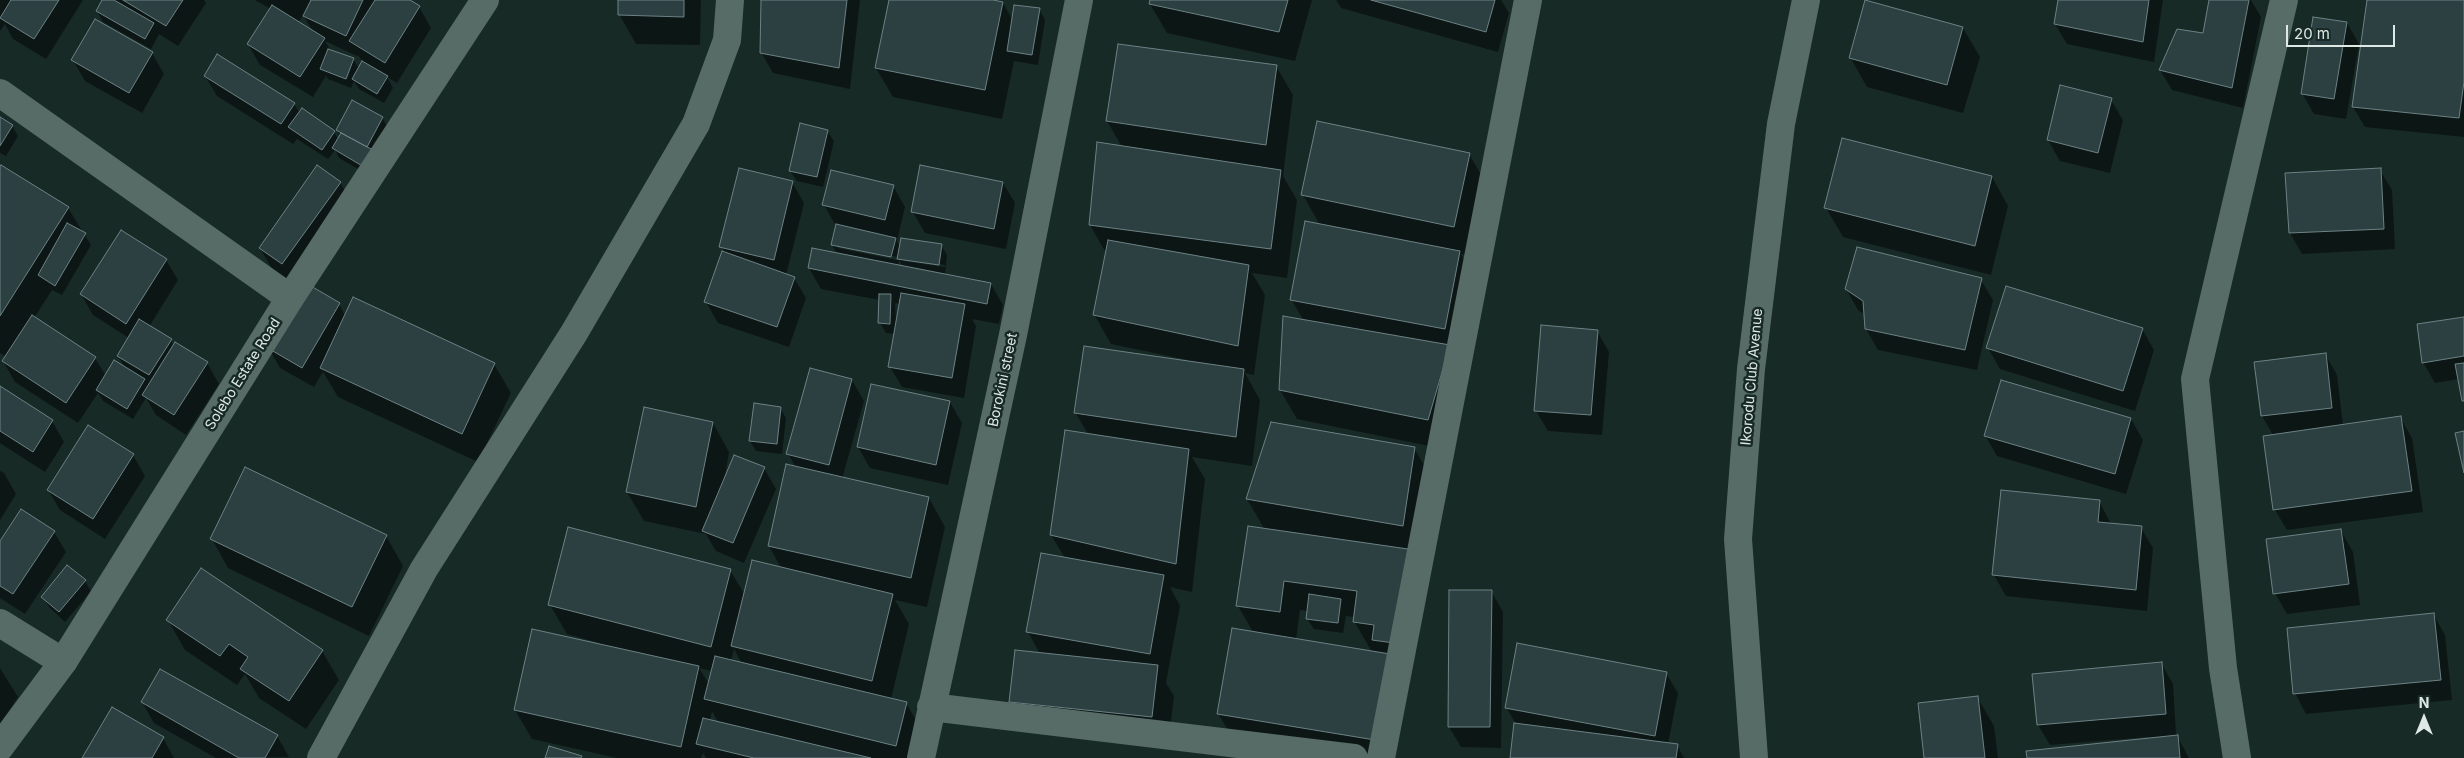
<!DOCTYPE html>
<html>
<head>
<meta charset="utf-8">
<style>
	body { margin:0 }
	#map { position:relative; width:2464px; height:758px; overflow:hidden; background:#182a26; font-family:Inter,sans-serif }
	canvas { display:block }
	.north { position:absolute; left:2399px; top:693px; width:50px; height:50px; -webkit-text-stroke:4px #182a26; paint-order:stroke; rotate:0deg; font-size:14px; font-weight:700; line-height:20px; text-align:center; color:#dee9e6 }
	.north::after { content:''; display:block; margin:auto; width:18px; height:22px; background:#dee9e6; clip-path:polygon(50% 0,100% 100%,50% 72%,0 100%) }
	.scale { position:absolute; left:2286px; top:25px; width:109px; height:22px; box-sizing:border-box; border:2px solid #dee9e6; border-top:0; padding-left:6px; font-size:15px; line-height:18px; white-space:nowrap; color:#dee9e6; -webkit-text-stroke:4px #182a26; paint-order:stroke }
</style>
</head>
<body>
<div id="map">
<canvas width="2464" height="758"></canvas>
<div class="north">N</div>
<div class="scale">20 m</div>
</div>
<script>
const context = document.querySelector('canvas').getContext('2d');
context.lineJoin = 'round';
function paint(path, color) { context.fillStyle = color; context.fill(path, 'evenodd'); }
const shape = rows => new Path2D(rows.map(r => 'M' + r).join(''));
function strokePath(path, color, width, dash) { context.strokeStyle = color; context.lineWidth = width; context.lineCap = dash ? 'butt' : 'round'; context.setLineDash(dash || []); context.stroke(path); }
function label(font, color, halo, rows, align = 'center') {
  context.font = font + ' Inter,sans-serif'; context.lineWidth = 5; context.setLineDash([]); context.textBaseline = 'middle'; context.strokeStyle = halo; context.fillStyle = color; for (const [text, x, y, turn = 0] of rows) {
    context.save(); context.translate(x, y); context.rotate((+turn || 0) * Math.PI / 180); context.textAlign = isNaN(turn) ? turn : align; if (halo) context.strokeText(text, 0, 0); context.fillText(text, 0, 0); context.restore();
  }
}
const shadow = shape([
	[0,0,83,0,46,59,13,39,5,24,0,31],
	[104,0,204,0,206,3,178,46,159,34,151,49,103,22,97,11],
	[255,0,407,0,419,7,431,28,397,83,387,77,393,88,384,103,359,89,354,81,351,88,328,79,326,76,313,97,260,65,248,44,271,9],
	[303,15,314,33,298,23],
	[325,41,357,56,358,55,363,62,359,69,353,59,331,51],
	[619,0,701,0,700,45,636,44,619,14],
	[762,0,860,0,850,89,773,73,761,52],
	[890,0,986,0,1003,3,1013,21,1039,9,1045,20,1038,65,1014,61,1002,119,893,97,876,68],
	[1151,0,1312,0,1295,61,1167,33,1150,4],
	[1336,0,1501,0,1509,13,1498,52,1341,8],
	[2059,0,2163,0,2154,62,2067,44,2055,24],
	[2210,0,2251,0,2261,17,2243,108,2172,90,2160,70,2204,35],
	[2368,0,2464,1,2464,137,2365,127,2353,107],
	[2347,23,2359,44,2346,119,2314,114,2302,93],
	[1963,28,1980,57,1963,113,1867,87,1850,57],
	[152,53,164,74,142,113,85,81,73,60],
	[1276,66,1293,95,1283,176,1297,200,1287,278,1252,273,1265,295,1254,375,1245,373,1260,400,1252,466,1192,457,1205,479,1192,592,1170,587,1180,606,1166,683,1174,696,1168,746,1028,731,1011,702,1040,654,1028,632,1065,558,1051,535,1088,434,1075,412,1188,360,1111,344,1094,314,1106,253,1090,225,1122,147,1107,121],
	[205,76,294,104,300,113,334,132,338,139,340,136,337,130,382,117,388,128,370,176,339,158,335,150,328,159,297,139,293,144,217,96],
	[2111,100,2123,120,2110,173,2060,161,2048,140],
	[0,119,12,126,18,136,6,156,0,153],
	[827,131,834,141,823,187,797,181,790,171],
	[1469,154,1486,183,1470,256,1461,254,1476,281,1444,449,1297,419,1280,390,1304,321,1291,299,1320,225,1303,195],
	[0,168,68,208,91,245,62,295,52,290,34,318,95,358,106,376,126,369,118,356,129,338,93,315,81,294,166,260,178,280,149,327,171,340,174,346,207,363,219,384,186,435,156,415,146,398,133,419,103,401,98,393,78,423,15,382,3,361,6,357,0,353],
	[2380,170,2392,190,2395,249,2302,254,2290,233],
	[1992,177,2008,206,1991,275,1843,237,1826,208],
	[340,182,352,203,295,284,272,269,260,248],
	[792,182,804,203,786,275,794,278,806,298,789,347,718,323,706,302,724,251,721,246],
	[1003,183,1015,203,1006,249,925,233,913,212],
	[893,186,905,207,897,241,900,247,941,245,947,255,945,275,991,284,1003,305,999,324,972,319,976,326,964,398,902,387,890,367,895,334,886,333,880,323,880,300,821,289,809,268,837,254,832,245,836,226,824,205],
	[838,245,898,257,897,260,838,248],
	[904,259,945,265,945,267,904,261],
	[899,260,903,267,898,266],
	[895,303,900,304,898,319,896,319],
	[1981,280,1993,300,1977,370,1878,350,1866,329,1865,315,1858,310,1846,289],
	[339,304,345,316,494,364,511,393,478,462,338,397,323,372,314,387,280,368,268,347],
	[2464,318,2464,402,2459,379,2435,383,2423,362],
	[2142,329,2154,350,2135,411,2000,369,1988,348],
	[1597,331,1609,352,1602,435,1548,431,1536,411],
	[2325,354,2337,375,2343,425,2400,417,2412,438,2423,512,2287,530,2275,510,2264,437,2273,435,2262,416,2256,363],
	[852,380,864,401,842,479,929,498,945,527,927,607,895,600,909,624,891,699,906,703,923,732,916,758,706,758,703,753,701,758,617,758,532,739,515,710,599,643,567,634,550,605,730,570,745,595,781,568,769,546,796,468,788,453],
	[734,649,742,664,731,661],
	[699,668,712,671,709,684],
	[712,711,719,724,710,721],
	[0,389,52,421,64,442,45,472,0,443],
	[950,402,962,423,948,485,870,468,858,447],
	[780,408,786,418,782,454,756,451,750,441],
	[2131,419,2143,440,2126,494,1997,456,1985,435],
	[713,423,729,452,724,481,764,468,776,489,744,563,716,551,706,534,644,521,627,492],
	[88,427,133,455,145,476,105,539,60,510,48,490],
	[1414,448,1431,477,1394,758,1327,758,1235,743,1218,713,1253,632,1238,606,1265,530,1247,499],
	[1300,610,1308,611,1307,619,1314,629,1343,633,1346,616,1354,617,1354,621,1372,652,1296,640],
	[0,471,4,473,16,494,0,520],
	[2099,501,2111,524,2141,528,2153,548,2147,611,2006,596,1994,575],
	[2341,531,2353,552,2360,605,2287,614,2275,593],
	[54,532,66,552,25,614,0,598,0,543],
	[386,536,403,566,369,636,228,568,212,539],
	[85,581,91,591,65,622,49,607,43,597],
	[1491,591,1503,612,1501,748,1461,747,1449,727],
	[2433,614,2445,635,2452,700,2306,714,2295,693],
	[168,620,322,651,339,680,306,729,259,698,245,674,237,685,185,650],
	[2161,663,2173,684,2176,734,2189,758,2028,758,2149,739,2148,737,2050,745,2038,725],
	[0,668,18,697,0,724],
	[1666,673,1678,693,1668,744,1677,745,1684,758,1511,758,1516,724,1506,707],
	[1977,697,1994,726,1998,758,1925,758],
	[142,702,277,736,289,757,216,758,154,723],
	[163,738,174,758,83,758]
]);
const building = shape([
	[11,0,59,0,34,39,0,18,11,0],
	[102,0,114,0,154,23,145,39,96,11,102,0],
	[123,0,183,0,166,26,123,0],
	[311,0,363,0,346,36,303,16,311,0],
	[375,0,410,0,420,6,385,63,349,41,375,0],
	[618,0,684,0,684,17,618,15,618,0],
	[761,0,847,0,839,68,760,53,761,0],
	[889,0,993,0,1003,2,985,90,875,68,889,0],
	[1150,0,1288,0,1279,32,1149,4,1150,0],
	[1371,0,1495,0,1486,32,1371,0],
	[1865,0,1963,27,1947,85,1849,58,1865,0],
	[2058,0,2149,0,2143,42,2054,24,2058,0],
	[2209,0,2249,0,2232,88,2159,70,2177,29,2203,33,2209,0],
	[2367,0,2464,0,2464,82,2459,118,2352,107,2367,0],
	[272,5,325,38,300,77,247,44,272,5],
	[1014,5,1040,8,1032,55,1007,51,1014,5],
	[2313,17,2347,22,2334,99,2301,94,2313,17],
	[95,19,153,52,129,93,71,60,95,19],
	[1118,44,1277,65,1266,145,1106,121,1118,44],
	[328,49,354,58,346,79,320,69,328,49],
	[217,54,295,103,281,124,204,76,217,54],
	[362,61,388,76,377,94,352,79,362,61],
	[2060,85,2112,98,2098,153,2047,140,2060,85],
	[352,100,383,117,367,147,336,130,352,100],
	[302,108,335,131,322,150,288,127,302,108],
	[0,117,13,125,0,146,0,117],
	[1317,121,1470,153,1454,227,1301,195,1317,121],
	[800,123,828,130,817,177,789,171,800,123],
	[341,133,373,150,364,167,332,148,341,133],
	[1842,138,1992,176,1975,246,1824,208,1842,138],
	[1097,142,1281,170,1271,249,1089,225,1097,142],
	[1,165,69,207,0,316,0,166,1,165],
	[317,165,341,182,282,264,259,248,317,165],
	[920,165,1003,182,994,229,911,212,920,165],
	[739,168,793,181,774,260,719,247,739,168],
	[2381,168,2384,229,2289,233,2285,173,2381,168],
	[831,170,894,185,885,220,822,205,831,170],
	[1305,221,1460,251,1445,329,1290,300,1305,221],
	[67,223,86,233,55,286,38,275,67,223],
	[836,224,896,238,891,257,831,245,836,224],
	[121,230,167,259,126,324,80,294,121,230],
	[901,238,942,244,939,265,897,259,901,238],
	[1108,240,1249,265,1238,346,1093,315,1108,240],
	[1857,247,1982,278,1965,350,1865,329,1863,301,1845,289,1857,247],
	[812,248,991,283,987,304,808,268,812,248],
	[722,251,795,277,777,327,704,302,722,251],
	[304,282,340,303,302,368,266,347,304,282],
	[2006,286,2143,328,2123,391,1986,348,2006,286],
	[901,293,965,304,952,378,888,367,901,293],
	[879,294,891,294,890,324,878,323,879,294],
	[353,297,495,363,462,434,320,368,353,297],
	[32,315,96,357,66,403,2,361,32,315],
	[1283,316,1450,345,1428,420,1279,390,1283,316],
	[2464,317,2464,356,2422,363,2417,324,2464,317],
	[139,319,172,339,149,375,117,356,139,319],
	[1541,325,1598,330,1591,415,1534,411,1541,325],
	[175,342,208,362,174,415,142,395,175,342],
	[1084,346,1244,369,1236,437,1074,413,1084,346],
	[2326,353,2332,408,2261,416,2254,362,2326,353],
	[114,360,145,379,127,409,96,390,114,360],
	[2464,363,2464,401,2462,401,2455,364,2464,363],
	[810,368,852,379,829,465,786,454,810,368],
	[2001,380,2131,418,2115,474,1984,436,2001,380],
	[871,384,950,401,936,465,857,447,871,384],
	[0,386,53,420,33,452,0,431,0,386],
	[754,403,781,407,777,444,749,441,754,403],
	[644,407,713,422,696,507,626,492,644,407],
	[2401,416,2412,491,2273,510,2263,436,2401,416],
	[1271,422,1415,447,1403,526,1246,499,1271,422],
	[88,425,134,454,93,519,47,490,88,425],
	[1065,430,1189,449,1176,564,1050,535,1065,430],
	[2464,431,2464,473,2455,433,2464,431],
	[734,455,765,467,733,543,702,531,734,455],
	[786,464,929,497,911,578,768,546,786,464],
	[245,467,387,535,352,607,210,539,245,467],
	[2001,490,2100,500,2098,522,2142,526,2136,590,1992,575,2001,490],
	[21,509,55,531,13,594,0,586,0,541,21,509],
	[1248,526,1408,549,1394,643,1372,640,1374,625,1353,622,1357,591,1284,581,1280,612,1236,606,1248,526],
	[568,527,731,569,711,647,548,605,568,527],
	[2341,529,2349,584,2273,594,2266,539,2341,529],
	[1041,553,1164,575,1150,654,1026,632,1041,553],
	[752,560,893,594,872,681,731,646,752,560],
	[67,565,86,580,59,612,41,597,67,565],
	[201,568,323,650,289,701,240,669,248,657,229,644,220,656,166,620,201,568],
	[1449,590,1492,590,1490,727,1448,727,1449,590],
	[1309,594,1341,599,1338,623,1306,619,1309,594],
	[2434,613,2441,680,2293,694,2287,628,2434,613],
	[1232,628,1390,654,1375,740,1217,714,1232,628],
	[532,629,699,666,681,747,514,710,532,629],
	[1517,643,1667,672,1655,736,1505,708,1517,643],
	[1015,650,1158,665,1152,717,1009,702,1015,650],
	[715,656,907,702,896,746,704,699,715,656],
	[2162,662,2166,714,2037,725,2032,674,2162,662],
	[160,669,278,735,265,758,239,758,141,702,160,669],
	[1978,696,1985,758,1924,758,1918,703,1978,696],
	[112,707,164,737,152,758,82,758,112,707],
	[703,718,871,758,754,758,696,744,703,718],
	[1514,723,1678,744,1676,758,1510,758,1514,723],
	[2178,735,2180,758,2027,758,2026,751,2178,735],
	[549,746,582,756,581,758,545,758,549,746]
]);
const minor = shape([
	[0,93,290,298],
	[0,623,63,662],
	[931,707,1354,758],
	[321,758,424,569,574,333,696,124,727,40,730,0],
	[921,758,1013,335,1079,0],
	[1381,758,1528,0],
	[1754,758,1738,539,1751,369,1781,124,1806,0],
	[2237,758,2223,668,2195,379,2284,0]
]);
const tertiary = shape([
	[0,747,63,662,290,298,485,0]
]);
const streetNames = [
	["Solebo Estate Road",243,374,-58],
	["Ikorodu Club Avenue",1752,377,-85],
	["Borokini street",1003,380,-78]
];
paint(shadow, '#0007');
paint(building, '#2c4042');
strokePath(building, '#6d8285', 1);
strokePath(minor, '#586c67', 28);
strokePath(tertiary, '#586c67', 28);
label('14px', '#dee9e6', '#182a26', streetNames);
</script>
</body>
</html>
